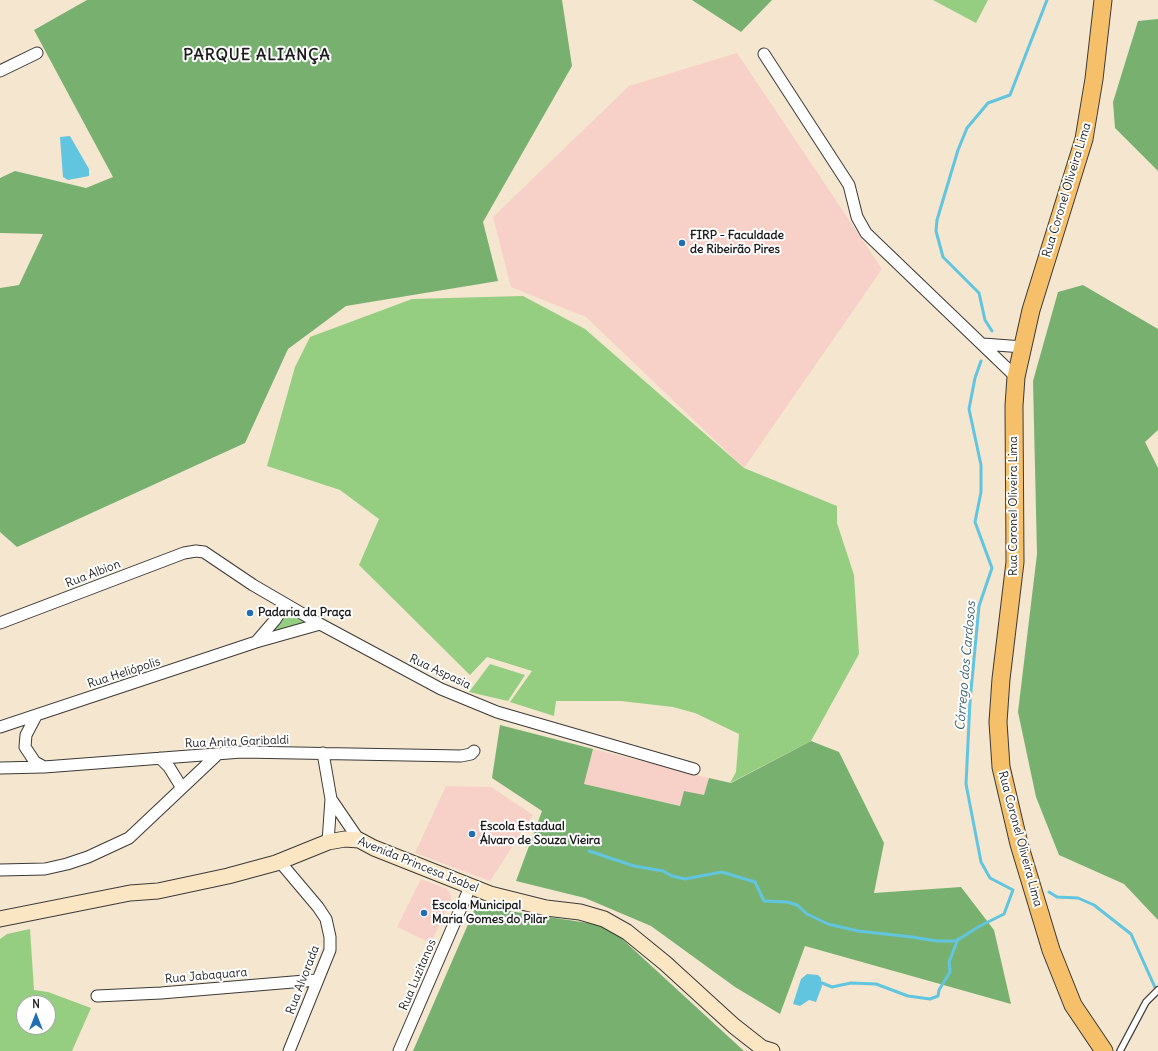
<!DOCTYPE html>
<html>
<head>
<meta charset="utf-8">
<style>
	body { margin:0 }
	#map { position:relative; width:1158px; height:1051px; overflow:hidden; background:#f4e6cf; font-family:Delius,sans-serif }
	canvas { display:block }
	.north { position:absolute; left:16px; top:995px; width:40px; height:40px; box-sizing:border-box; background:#fff; border:1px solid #a4a4a4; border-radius:50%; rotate:0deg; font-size:11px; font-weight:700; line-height:16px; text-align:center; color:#1c1c1c }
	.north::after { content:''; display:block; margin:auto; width:14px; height:18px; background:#1f6fb2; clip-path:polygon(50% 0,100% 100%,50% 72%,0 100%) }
</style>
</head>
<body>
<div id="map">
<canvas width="1158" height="1051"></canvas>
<div class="north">N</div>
</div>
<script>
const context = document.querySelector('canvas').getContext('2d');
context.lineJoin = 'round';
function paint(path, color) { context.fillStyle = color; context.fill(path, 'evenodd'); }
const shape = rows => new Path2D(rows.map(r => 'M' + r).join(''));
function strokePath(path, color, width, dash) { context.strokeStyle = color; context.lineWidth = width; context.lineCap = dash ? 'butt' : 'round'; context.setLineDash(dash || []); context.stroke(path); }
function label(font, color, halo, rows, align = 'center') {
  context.font = font + ' Delius,sans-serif'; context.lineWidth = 4; context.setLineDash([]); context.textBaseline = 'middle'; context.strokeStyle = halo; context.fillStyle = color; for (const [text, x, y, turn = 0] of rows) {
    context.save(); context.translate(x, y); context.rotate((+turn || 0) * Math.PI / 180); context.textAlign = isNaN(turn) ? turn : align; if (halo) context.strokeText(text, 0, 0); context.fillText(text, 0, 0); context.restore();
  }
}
const built = shape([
	[737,53,882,269,744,468,586,317,511,287,493,217,629,86],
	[593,749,709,778,704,796,680,806,584,784],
	[446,786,491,787,533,815,490,881,415,853],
	[421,879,447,889,451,895,451,900,431,943,397,927]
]);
const green = shape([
	[933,0,988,0,976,23],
	[523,296,585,329,744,468,837,506,837,523,854,575,859,654,811,741,730,783,736,772,739,734,695,713,673,707,621,701,556,701,554,716,510,702,532,671,487,657,470,675,359,565,379,519,340,490,267,466,295,367,310,337,412,299],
	[286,608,309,620,290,631,264,637],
	[490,664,525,675,508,701,469,692],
	[30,929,34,990,48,992,91,1008,72,1051,0,1051,0,939,7,934],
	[24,1003,48,1003,48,1027,24,1027]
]);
const forest = shape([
	[87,0,562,0,572,66,483,222,498,281,346,306,288,349,245,443,17,547,0,532,0,288,19,285,43,234,0,233,0,178,15,171,86,188,113,177,34,30],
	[692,0,772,0,741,32],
	[1158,19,1158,171,1115,128,1113,102,1138,21],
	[1083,285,1158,329,1158,430,1145,442,1158,468,1158,920,1124,884,1059,855,1036,797,1018,712,1037,554,1033,381,1058,292],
	[500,725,593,749,584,784,680,806,684,791,704,795,709,778,731,783,811,741,839,752,884,843,874,893,961,887,994,930,1011,1004,805,946,780,1014,735,987,651,926,585,898,516,881,542,811,492,778],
	[476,906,608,926,744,1051,413,1051]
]);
const water = shape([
	[70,136,89,169,89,176,68,180,63,177,60,137],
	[807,974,818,975,821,978,822,986,816,1002,809,1000,800,1006,793,1004,801,979]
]);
const stream = shape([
	[992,331,985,320,979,293,943,257,936,231,937,220,958,150,967,128,988,103,1010,95,1047,0],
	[589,851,634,866,663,871,672,876,685,879,722,872,755,882,764,901,787,902,797,905,807,914,828,924,858,931,912,937,937,941,956,941,980,926,1004,914,1013,890,990,878,981,862,966,784,970,701,979,606,992,568,975,522,981,492,981,465,969,409,975,378,981,361],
	[1049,892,1057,897,1078,898,1094,905,1131,934,1157,992],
	[822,983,832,987,851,983,876,984,908,996,930,999,938,996,939,990,950,972,949,962,958,939]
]);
const service = shape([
	[1120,1051,1146,1002,1158,990]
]);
const minor = shape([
	[764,54,849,185,857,217,866,233,1016,377],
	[0,71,37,53],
	[983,344,1023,347],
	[0,623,184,553,196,551,204,552,253,585,320,624,441,689,497,712,694,769],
	[256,642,275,620,285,604],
	[36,716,26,735,25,747,35,762,44,767],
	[0,727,256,642,320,624],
	[323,753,331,799,328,842],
	[160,758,169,767,182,788],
	[0,768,44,767,242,752,461,756,471,754,474,751],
	[331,799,359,840],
	[280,862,318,907,326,919,330,937,330,950,289,1051],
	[0,870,45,869,67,864,88,857,129,838,218,754],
	[97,996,161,993,317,980],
	[399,1051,470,887]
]);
const secondary = shape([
	[0,919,130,893,158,891,228,876,276,863,328,842,345,839,359,840,374,848,490,894,546,908,580,912,604,919,627,932,665,963,734,1026,762,1048,772,1051]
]);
const primary = shape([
	[1103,0,1094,79,1084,139,1031,310,1016,377,1014,406,1015,562,1001,679,998,722,1001,767,1019,844,1051,950,1073,1005,1104,1051]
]);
const markers = [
	[682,243,4,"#1f6fb2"],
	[250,613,4,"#1f6fb2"],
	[472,834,4,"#1f6fb2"],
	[424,913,4,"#1f6fb2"]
];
const streetNames = [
	["Rua Coronel Oliveira Lima",1067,190,-73],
	["Rua Coronel Oliveira Lima",1014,506,-90],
	["Rua Albion",93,574,-21],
	["Rua Aspasia",440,672,25],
	["Rua Heliópolis",124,673,-18],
	["Rua Anita Garibaldi",237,742,-2],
	["Rua Coronel Oliveira Lima",1020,839,75],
	["Avenida Princesa Isabel",418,865,22],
	["Rua Luzitanos",418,975,-67],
	["Rua Jabaquara",206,976,-5],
	["Rua Alvorada",303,980,-69]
];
const poiNames = [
	["FIRP - Faculdade",690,236],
	["de Ribeirão Pires",690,250],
	["Padaria da Praça",258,613],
	["Escola Estadual",480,827],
	["Álvaro de Souza Vieira",480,841],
	["Escola Municipal",432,906],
	["Maria Gomes do Pilar",432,920]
];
const waterNames = [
	["Córrego dos Cardosos",966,666,-85]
];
const districtNames = [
	["PARQUE ALIANÇA",257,55]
];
paint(built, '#f7d1c7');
paint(green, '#95ce81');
paint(forest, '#78b16f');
paint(water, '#62c5df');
strokePath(stream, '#62c5df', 3);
strokePath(service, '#3c3a37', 8);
strokePath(minor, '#3c3a37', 13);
strokePath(secondary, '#3c3a37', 17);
strokePath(primary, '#3c3a37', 19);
strokePath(service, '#fff', 5.5);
strokePath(minor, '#fff', 11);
strokePath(secondary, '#fbe6c4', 15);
strokePath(primary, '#f6c06b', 17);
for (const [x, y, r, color] of markers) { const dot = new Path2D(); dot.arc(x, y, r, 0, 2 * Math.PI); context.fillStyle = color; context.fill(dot); strokePath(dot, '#fff', 1.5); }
label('12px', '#1c1c1c', '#fff', streetNames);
label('bold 12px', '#1c1c1c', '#fff', poiNames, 'left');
label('italic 13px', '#38606a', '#fff', waterNames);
context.letterSpacing = '1px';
label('bold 16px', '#1c1c1c', '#fff', districtNames);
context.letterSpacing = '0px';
</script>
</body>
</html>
